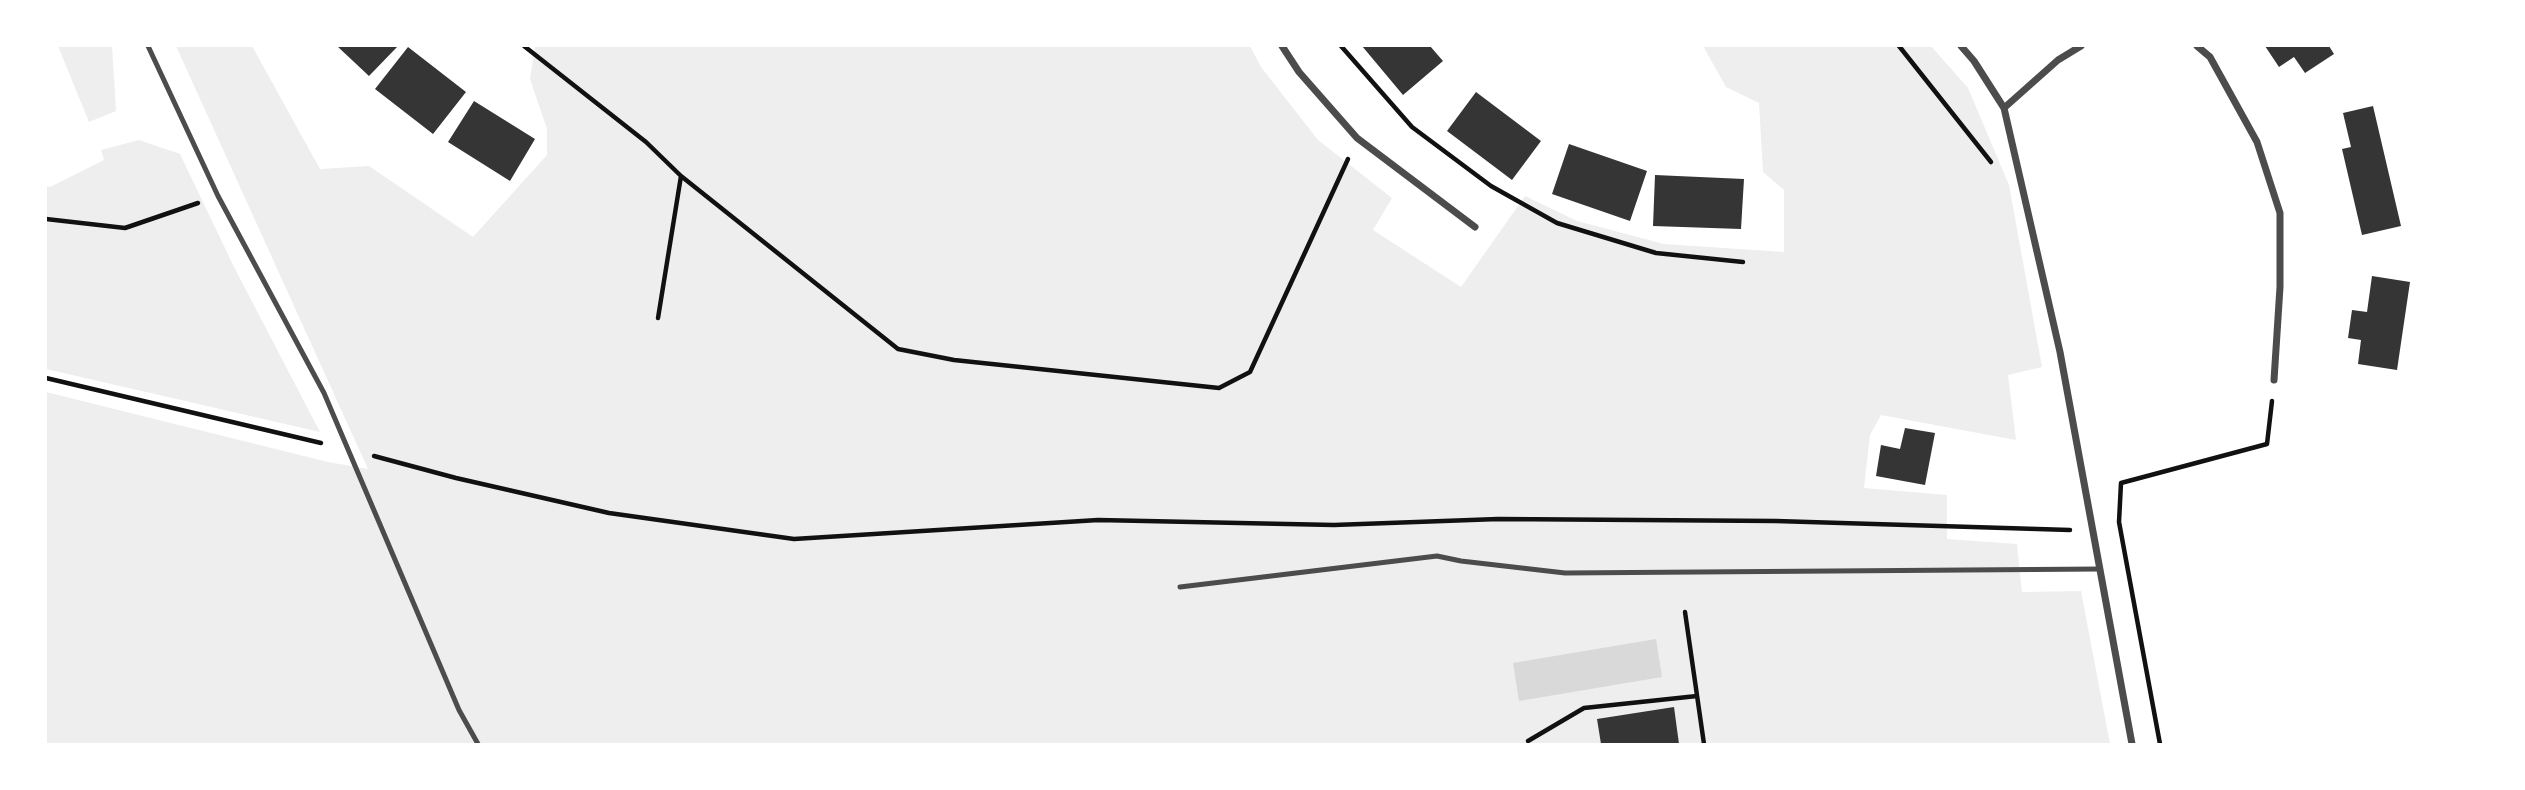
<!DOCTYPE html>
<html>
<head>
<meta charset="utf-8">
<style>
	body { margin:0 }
	#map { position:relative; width:2525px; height:790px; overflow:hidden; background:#fff; font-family:"Work Sans",sans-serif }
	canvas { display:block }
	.frame { position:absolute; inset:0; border:47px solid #fff; pointer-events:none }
</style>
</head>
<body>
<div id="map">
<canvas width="2525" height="790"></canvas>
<div class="frame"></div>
</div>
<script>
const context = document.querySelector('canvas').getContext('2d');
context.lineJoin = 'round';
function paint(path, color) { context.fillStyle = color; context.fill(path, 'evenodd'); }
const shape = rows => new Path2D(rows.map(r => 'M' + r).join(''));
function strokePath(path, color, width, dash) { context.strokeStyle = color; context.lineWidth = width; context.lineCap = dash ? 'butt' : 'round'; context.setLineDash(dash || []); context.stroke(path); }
const green = shape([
	[58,46,112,46,116,111,89,122],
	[176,46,252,46,320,169,369,166,473,237,547,155,547,129,530,79,535,46,1250,46,1261,67,1318,140,1392,198,1373,230,1461,287,1525,196,1577,221,1664,244,1784,252,1784,190,1763,172,1759,103,1726,87,1703,46,1931,46,1968,88,2009,185,2042,367,2008,375,2016,440,1881,415,1870,435,1864,488,1947,495,1947,539,2017,544,2022,592,2081,591,2110,744,46,744,46,392,328,462,368,469],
	[139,140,180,154,234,267,320,432,46,369,46,186,50,187,104,160,101,150]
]);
const water = shape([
	[1656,639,1662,677,1519,701,1513,663]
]);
const building = shape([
	[337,46,398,46,369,76],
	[1362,46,1430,46,1443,61,1403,95],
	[2265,46,2329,46,2334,54,2305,73,2294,57,2279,67],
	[408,47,466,92,433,134,375,89],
	[1476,92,1541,141,1512,180,1447,131],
	[474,101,535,139,510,181,448,142],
	[2373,106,2401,226,2362,235,2342,149,2351,147,2343,113],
	[1569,144,1647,171,1630,221,1552,194],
	[1655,175,1744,179,1741,229,1653,226],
	[2372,276,2410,282,2397,370,2358,364,2361,340,2348,338,2352,310,2367,312],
	[1905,428,1935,433,1925,485,1876,476,1881,445,1900,449],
	[1674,707,1679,744,1601,744,1597,719]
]);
const path = shape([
	[524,46,646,142,681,176,658,318],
	[1341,46,1412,127,1491,186,1557,223,1656,253,1743,262],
	[1899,46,1991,162],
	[681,176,898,349,954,360,1219,388,1250,372,1348,159],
	[46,219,125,228,198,203],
	[46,378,321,443],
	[374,456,456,478,609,513,794,539,1098,520,1334,525,1498,519,1776,521,2070,530],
	[1685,612,1704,744],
	[1528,741,1584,708,1697,696],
	[2160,744,2119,522,2121,483,2267,444,2272,401]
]);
const service = shape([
	[148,46,218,196,324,393,459,710,478,744],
	[1180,587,1437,556,1461,561,1565,573,2099,569]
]);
const minor = shape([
	[1282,46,1299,72,1357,138,1475,227],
	[1961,46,1974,61,2004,108,2060,352,2132,744],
	[2197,46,2210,57,2257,142,2280,213,2280,287,2274,380],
	[2004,108,2058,60,2081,46]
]);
paint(green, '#eee');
paint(water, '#d9d9d9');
paint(building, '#353535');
strokePath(path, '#111', 4.5);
strokePath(service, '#4c4c4c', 5);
strokePath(minor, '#4c4c4c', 7);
</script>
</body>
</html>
